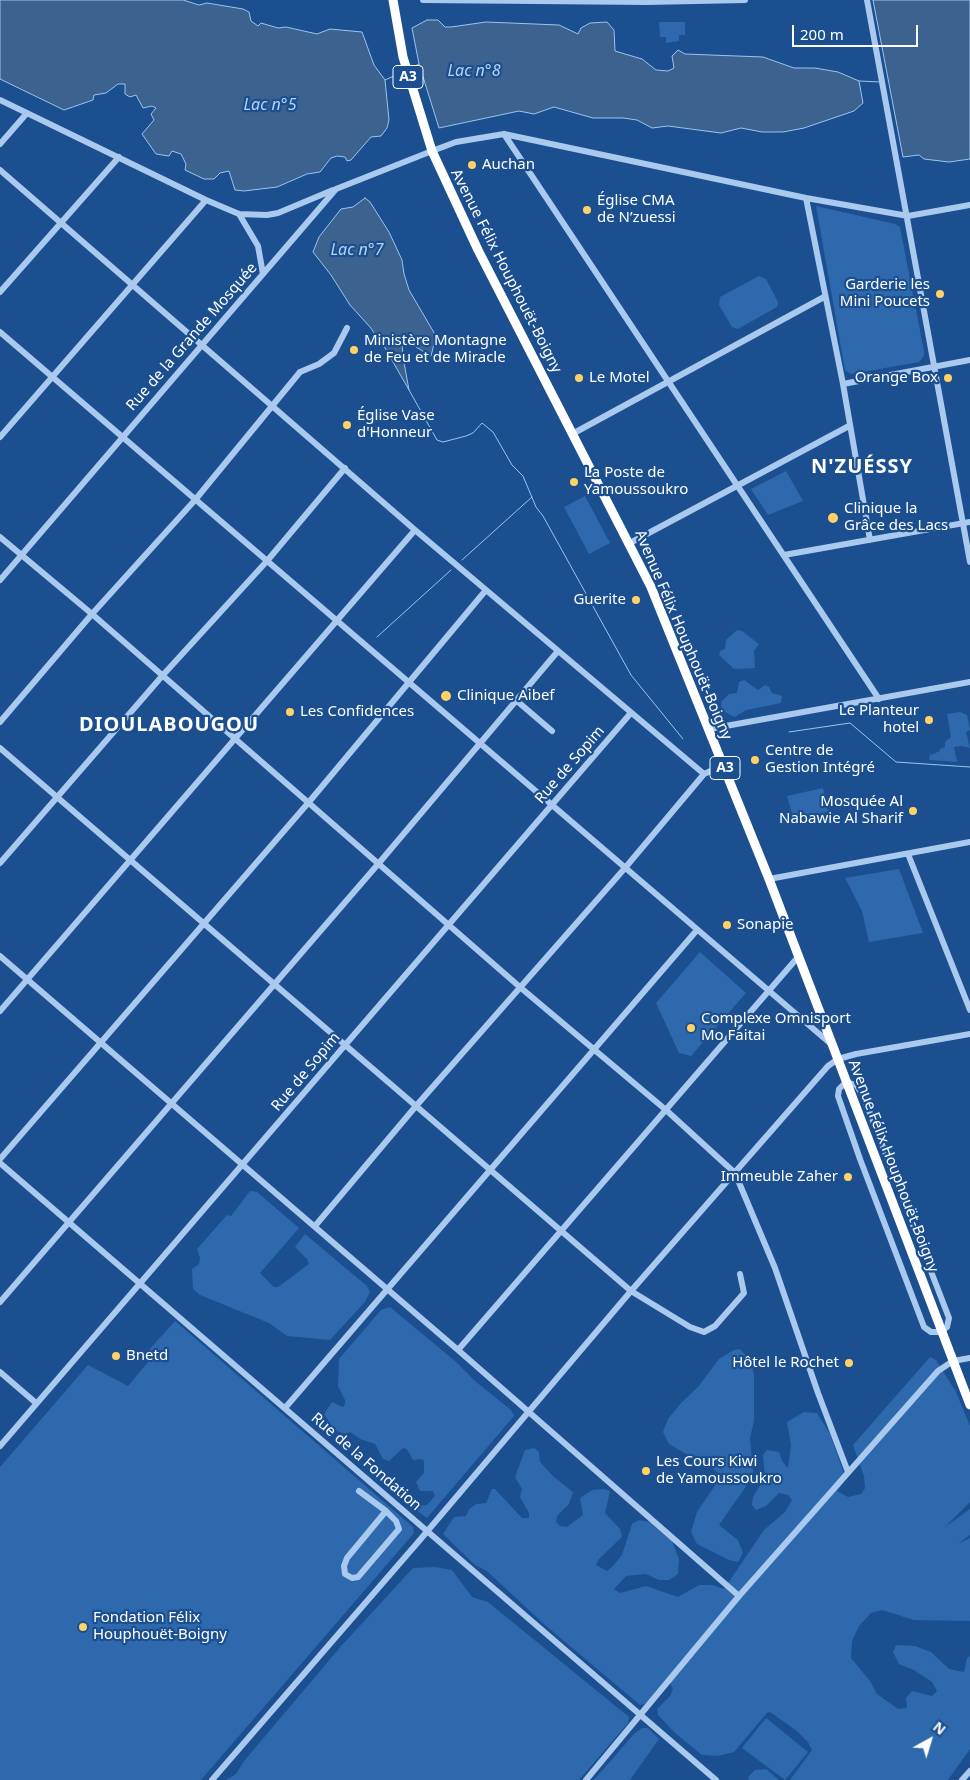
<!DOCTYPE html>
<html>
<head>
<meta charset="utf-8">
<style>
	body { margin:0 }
	#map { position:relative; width:970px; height:1780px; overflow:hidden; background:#1b4f8f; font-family:"Noto Sans",sans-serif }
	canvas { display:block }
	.north { position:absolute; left:905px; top:1715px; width:50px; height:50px; -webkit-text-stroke:4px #1b4f8f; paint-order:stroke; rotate:39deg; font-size:14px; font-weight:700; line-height:20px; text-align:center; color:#fff }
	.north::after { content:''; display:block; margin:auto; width:18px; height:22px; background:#fff; clip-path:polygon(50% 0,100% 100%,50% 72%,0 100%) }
	.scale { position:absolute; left:792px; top:25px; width:126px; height:22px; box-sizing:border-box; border:2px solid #fff; border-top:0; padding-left:6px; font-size:15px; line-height:18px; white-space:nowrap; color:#fff; -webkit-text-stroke:4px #1b4f8f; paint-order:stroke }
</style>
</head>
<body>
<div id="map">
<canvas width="970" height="1780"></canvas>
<div class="north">N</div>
<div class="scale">200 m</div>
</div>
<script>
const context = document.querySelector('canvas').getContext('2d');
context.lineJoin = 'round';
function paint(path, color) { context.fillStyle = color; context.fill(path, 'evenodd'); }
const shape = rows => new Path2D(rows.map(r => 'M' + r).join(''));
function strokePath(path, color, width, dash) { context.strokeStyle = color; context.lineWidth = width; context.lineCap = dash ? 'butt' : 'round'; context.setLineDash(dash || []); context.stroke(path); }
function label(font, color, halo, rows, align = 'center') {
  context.font = font + ' "Noto Sans",sans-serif'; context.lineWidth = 4.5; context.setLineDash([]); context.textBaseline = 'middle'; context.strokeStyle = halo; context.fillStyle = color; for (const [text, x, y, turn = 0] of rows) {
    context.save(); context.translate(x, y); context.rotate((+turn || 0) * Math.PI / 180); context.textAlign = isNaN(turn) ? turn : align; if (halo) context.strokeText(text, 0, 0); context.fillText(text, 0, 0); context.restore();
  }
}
const green = shape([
	[659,22,685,22,685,35,679,35,679,41,666,43,666,37,660,37],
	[816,206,895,224,900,227,924,351,924,356,919,362,851,374,845,370],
	[759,276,766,279,778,302,777,307,738,329,732,327,719,305,720,297],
	[786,471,803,501,768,515,751,489],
	[585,496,610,543,589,554,564,507],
	[737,630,742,631,759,644,754,651,755,668,734,669,719,655,720,651,725,649,726,640],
	[744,680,758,690,765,685,769,687,772,693,782,696,781,703,746,710,735,717,732,716,722,710,721,702,729,694,737,693,739,682],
	[960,712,967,715,970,730,966,732,970,748,962,746,954,747,957,762,929,760,930,753,931,755,940,751,940,749,945,747,945,742,951,737,947,714],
	[823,788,828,811,795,824,787,796],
	[899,869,923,933,869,942,862,911,845,878],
	[700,952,746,993,691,1056,679,1053,656,1003],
	[250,1191,257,1192,299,1228,260,1273,274,1287,278,1287,309,1264,307,1259,295,1247,305,1234,367,1286,370,1292,365,1302,330,1340,287,1336,269,1323,200,1295,193,1289,192,1269,199,1264,200,1258,197,1249,227,1215,231,1216],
	[390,1307,455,1361,475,1381,511,1410,514,1416,427,1518,411,1506,427,1505,435,1496,433,1491,420,1491,416,1482,424,1473,424,1461,421,1459,413,1460,407,1449,403,1448,389,1461,383,1459,375,1444,360,1439,350,1432,345,1434,334,1430,324,1414,332,1402,343,1407,345,1404,345,1400,338,1386,339,1359,381,1310],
	[175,1321,413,1527,414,1533,201,1780,0,1780,0,1467,88,1365,128,1386,148,1362,147,1352],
	[740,1349,750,1360,754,1374,754,1421,750,1438,753,1472,749,1482,719,1525,738,1540,743,1553,738,1562,729,1560,697,1544,691,1532,697,1512,720,1478,718,1473,702,1459,686,1454,669,1444,663,1432,668,1419,681,1403,698,1387,719,1359,734,1350],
	[930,1357,936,1360,956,1392,970,1426,970,1502,945,1527,970,1509,970,1535,958,1544,970,1538,970,1621,914,1620,882,1610,871,1613,859,1626,852,1641,851,1658,870,1681,877,1694,898,1709,907,1708,906,1698,912,1691,932,1696,937,1691,932,1682,914,1670,899,1664,893,1652,896,1645,915,1646,931,1652,949,1669,964,1672,967,1658,970,1656,970,1749,948,1780,790,1780,812,1750,808,1742,797,1731,770,1712,767,1713,734,1752,718,1756,702,1755,675,1733,658,1715,657,1709,670,1696,673,1689,670,1683,663,1683,645,1704,640,1705,545,1625,487,1571,475,1565,443,1534,454,1517,466,1516,469,1509,476,1504,486,1503,492,1489,495,1489,522,1518,529,1518,529,1513,520,1497,522,1489,515,1477,525,1450,534,1448,539,1452,540,1462,554,1477,573,1492,569,1504,557,1516,556,1522,560,1526,567,1527,583,1515,580,1498,592,1490,604,1489,610,1491,605,1513,620,1529,622,1537,599,1559,596,1565,607,1571,613,1566,622,1555,632,1524,639,1520,650,1522,672,1541,679,1559,678,1574,669,1580,659,1580,646,1574,626,1576,614,1589,620,1593,646,1586,678,1597,699,1585,712,1585,724,1589,764,1530,785,1512,792,1500,788,1495,779,1493,766,1506,756,1510,752,1505,753,1497,765,1477,763,1455,767,1450,779,1452,782,1461,788,1468,791,1445,787,1422,804,1412,817,1413,830,1434,846,1479,837,1491,848,1497,861,1494,865,1488,864,1476,853,1445],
	[435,1567,452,1570,472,1597,488,1602,629,1717,628,1723,579,1780,226,1780,236,1774,244,1761,342,1645,413,1568],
	[766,1718,808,1752,785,1780,742,1748],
	[642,1728,648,1728,659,1739,630,1780,594,1780,634,1734],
	[766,1769,779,1780,748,1780,749,1776,755,1770]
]);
const water = shape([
	[0,0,183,0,199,5,207,3,243,9,249,12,251,21,258,26,261,23,278,28,286,27,317,34,330,29,362,32,374,65,385,80,389,120,387,128,381,136,371,137,351,160,347,161,345,157,337,156,331,158,320,172,307,174,277,187,244,191,235,190,229,171,220,173,214,179,204,179,185,170,186,164,181,154,172,151,169,156,156,154,142,134,154,120,151,114,156,108,152,106,143,108,136,95,130,97,125,94,125,84,118,84,106,93,94,95,93,100,64,110,0,79,0,0],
	[873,0,970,0,970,159,949,162,924,159,919,155,903,157,873,0],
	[427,20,438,20,445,27,451,27,486,22,559,25,578,34,581,28,590,23,607,22,614,30,615,51,642,59,656,70,668,71,674,68,672,56,678,50,685,54,763,57,794,68,815,68,838,72,859,81,863,103,854,111,804,128,783,132,762,132,741,128,721,133,668,126,652,128,637,120,623,118,593,118,554,107,534,114,519,111,439,128,419,64,412,28,427,20],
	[365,198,370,202,389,232,402,260,404,274,409,290,436,336,431,356,416,347,412,340,402,342,403,357,409,390,385,348,370,327,350,305,331,275,313,252,319,237,341,209,353,207,365,198]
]);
const stream = shape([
	[411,68,419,64],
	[385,80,403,72],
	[859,81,880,82],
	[409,390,437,440,443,442,466,436,473,433,482,423,493,432,512,465,523,476,536,507,543,516,631,675,683,739],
	[462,560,532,497],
	[377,637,451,570],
	[789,732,850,723,896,762,970,767]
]);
const minor = shape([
	[423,0,647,2,745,0],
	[867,0,970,562],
	[0,100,206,200,239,214,267,215,278,213,333,190],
	[504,134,879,699],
	[0,144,27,113],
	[0,170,415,530,704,774],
	[806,198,843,384,870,540],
	[239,214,258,246,263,274],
	[0,292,119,157],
	[0,332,831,1044],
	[843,384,970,360],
	[574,433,824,297],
	[0,437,206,200],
	[0,537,92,614,521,988,666,1110,735,1173,775,1268,818,1393,848,1472],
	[630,543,849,426],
	[784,555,970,522],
	[0,580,336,189,432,151,456,142,504,134,806,198,908,216,970,205],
	[517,701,552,731],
	[0,722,92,614,195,500,300,372,319,364,334,353,347,328],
	[709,729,970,682],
	[0,748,631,1291,690,1327,704,1332,715,1326,744,1293,740,1274],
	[908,854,970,1010],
	[0,863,163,675,267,561,345,468],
	[769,879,970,842],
	[0,956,458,1350,739,1596],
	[0,1011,415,530],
	[846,1082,856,1085,863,1095,949,1318,947,1327,941,1332,931,1332,924,1327,860,1159,838,1096,839,1089,846,1082],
	[0,1159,309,802,486,590],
	[0,1163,716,1780],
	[315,1226,416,1106,625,868,704,774,724,765],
	[0,1302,379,863,558,651],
	[458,1350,798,957],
	[0,1372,36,1403],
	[285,1408,697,930],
	[0,1446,630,714],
	[359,1491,386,1511,396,1521,399,1529,358,1577,352,1578,345,1574,344,1566,347,1558,386,1511],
	[212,1780,419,1541,631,1291,828,1066,838,1059,856,1054,970,1034],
	[586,1780,739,1596,938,1371,953,1361,970,1358],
	[962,1780,970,1771]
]);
const highway = shape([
	[393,0,403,57,432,151,478,250,651,587,769,879,970,1405]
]);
const markers = [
	[472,165,5,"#ffd166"],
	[587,210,5,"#ffd166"],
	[940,294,5,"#ffd166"],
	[354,350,5,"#ffd166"],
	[579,378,5,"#ffd166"],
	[948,378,5,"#ffd166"],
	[347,425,5,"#ffd166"],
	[574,482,5,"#ffd166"],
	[833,518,6,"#ffd166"],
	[636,600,5,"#ffd166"],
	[446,696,6,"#ffd166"],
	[290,712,5,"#ffd166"],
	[929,720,5,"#ffd166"],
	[755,760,5,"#ffd166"],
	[913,811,5,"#ffd166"],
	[727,925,5,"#ffd166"],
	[691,1028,5,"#ffd166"],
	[848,1177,5,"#ffd166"],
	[116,1356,5,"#ffd166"],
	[849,1363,5,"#ffd166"],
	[646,1471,5,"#ffd166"],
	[83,1627,5,"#ffd166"]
];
const shields = [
	[408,77,30],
	[725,768,30]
];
const shieldNames = [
	["A3",408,77],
	["A3",725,768]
];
const poiNames = [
	["Auchan",482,165],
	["Église CMA",597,201],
	["de N’zuessi",597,218],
	["Garderie les",930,285,"right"],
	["Mini Poucets",930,302,"right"],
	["Ministère Montagne",364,341],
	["de Feu et de Miracle",364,358],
	["Le Motel",589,378],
	["Orange Box",938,378,"right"],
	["Église Vase",357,416],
	["d'Honneur",357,433],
	["La Poste de",584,473],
	["Yamoussoukro",584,490],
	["Clinique la",844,509],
	["Grâce des Lacs",844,526],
	["Guerite",626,600,"right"],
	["Clinique Aibef",457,696],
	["Le Planteur",919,711,"right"],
	["hotel",919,728,"right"],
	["Les Confidences",300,712],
	["Centre de",765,751],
	["Gestion Intégré",765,768],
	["Mosquée Al",903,802,"right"],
	["Nabawie Al Sharif",903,819,"right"],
	["Sonapie",737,925],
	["Complexe Omnisport",701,1019],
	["Mo Faitai",701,1036],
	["Immeuble Zaher",838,1177,"right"],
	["Bnetd",126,1356],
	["Hôtel le Rochet",839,1363,"right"],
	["Les Cours Kiwi",656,1462],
	["de Yamoussoukro",656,1479],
	["Fondation Félix",93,1618],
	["Houphouët-Boigny",93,1635]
];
const streetNames = [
	["Avenue Félix Houphouët-Boigny",506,271,63],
	["Rue de la Grande Mosquée",192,337,-49],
	["Avenue Félix Houphouët-Boigny",683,635,67],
	["Rue de Sopim",570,765,-49],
	["Rue de Sopim",306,1072,-50],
	["Avenue Félix Houphouët-Boigny",893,1166,69],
	["Rue de la Fondation",366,1462,41]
];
const waterNames = [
	["Lac n°8",474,71],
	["Lac n°5",270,105],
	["Lac n°7",357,250]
];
const districtNames = [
	["N'ZUÉSSY",862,467],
	["DIOULABOUGOU",169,725]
];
paint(green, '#2e69ad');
paint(water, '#3c6290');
strokePath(water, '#9cc4f0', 1);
strokePath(stream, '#9cc4f0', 1);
strokePath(minor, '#a9c9ee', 6);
strokePath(highway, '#fff', 9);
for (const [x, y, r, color] of markers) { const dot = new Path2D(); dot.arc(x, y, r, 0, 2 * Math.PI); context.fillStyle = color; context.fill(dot); strokePath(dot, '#1b4f8f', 2); }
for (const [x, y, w] of shields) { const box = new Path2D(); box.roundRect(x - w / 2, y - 11.5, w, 23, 4); context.fillStyle = '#1b4f8f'; context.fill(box); strokePath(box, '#fff', 1); }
label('bold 14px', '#fff', null, shieldNames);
label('15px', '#fff', '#1b4f8f', poiNames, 'left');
label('15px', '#fff', '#1b4f8f', streetNames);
label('italic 16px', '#b5d3f5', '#1b4f8f', waterNames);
context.letterSpacing = '1px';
label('bold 20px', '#fff', '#1b4f8f', districtNames);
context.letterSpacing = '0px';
</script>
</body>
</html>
